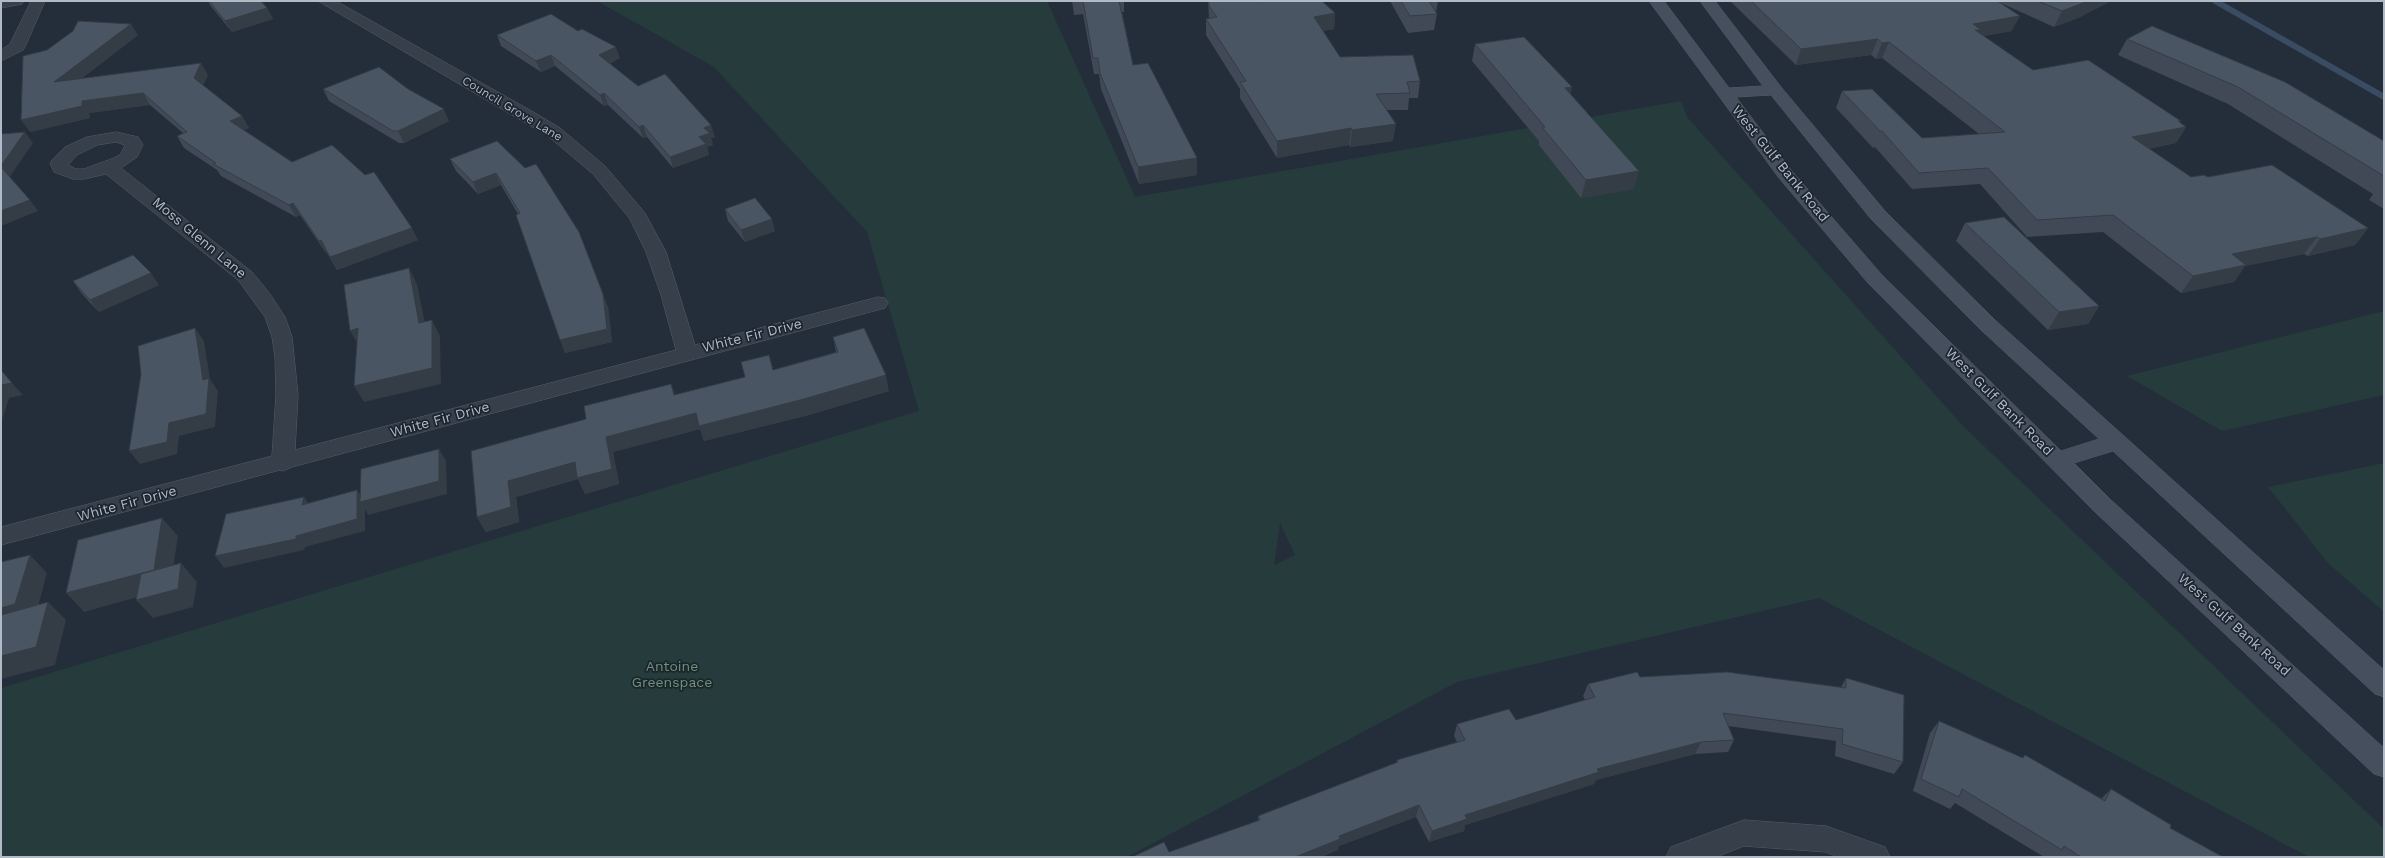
<!DOCTYPE html>
<html>
<head>
<meta charset="utf-8">
<style>
	body { margin:0 }
	#map { position:relative; width:2385px; height:858px; overflow:hidden; background:#232e3a; font-family:"Work Sans",sans-serif }
	canvas { display:block }
	.frame { position:absolute; inset:0; border:2px solid #b2bac6; pointer-events:none }
</style>
</head>
<body>
<div id="map">
<canvas width="2385" height="858"></canvas>
<div class="frame"></div>
</div>
<script>
const context = document.querySelector('canvas').getContext('2d');
context.lineJoin = 'round';
function paint(path, color) { context.fillStyle = color; context.fill(path, 'evenodd'); }
const shape = rows => new Path2D(rows.map(r => 'M' + r).join(''));
function strokePath(path, color, width, dash) { context.strokeStyle = color; context.lineWidth = width; context.lineCap = dash ? 'butt' : 'round'; context.setLineDash(dash || []); context.stroke(path); }
function label(font, color, halo, rows, align = 'center') {
  context.font = font + ' "Work Sans",sans-serif'; context.lineWidth = 3.5; context.setLineDash([]); context.textBaseline = 'middle'; context.strokeStyle = halo; context.fillStyle = color; for (const [text, x, y, turn = 0] of rows) {
    context.save(); context.translate(x, y); context.rotate((+turn || 0) * Math.PI / 180); context.textAlign = isNaN(turn) ? turn : align; if (halo) context.strokeText(text, 0, 0); context.fillText(text, 0, 0); context.restore();
  }
}
const green = shape([
	[597,1,1047,1,1135,197,1681,101,1687,117,1963,426,2384,829,2384,857,2309,857,1819,598,1457,682,1127,857,1,857,1,688,919,411,867,232,714,67],
	[1280,523,1295,555,1274,565],
	[2384,311,2384,395,2222,431,2127,376],
	[2384,463,2384,612,2328,563,2268,487]
]);
const stream = shape([
	[2215,1,2384,97]
]);
const street = shape([
	[1,1,24,1,22,4,1,8,1,1],
	[31,1,45,1,25,47,23,50,1,61,1,50,10,44,31,1],
	[318,1,336,1,535,113,560,128,605,166,645,213,666,252,695,345,878,297,885,298,888,303,885,308,292,467,283,471,280,470,1,545,1,527,272,456,276,395,275,357,272,337,265,317,238,280,106,174,84,179,73,179,54,172,50,163,53,159,65,147,87,137,116,132,138,137,143,145,137,157,121,168,252,272,270,294,285,317,292,337,298,395,295,450,676,350,661,295,646,252,630,219,593,174,548,136,318,1],
	[116,142,125,145,121,154,114,158,84,169,76,169,68,165,77,155,97,145,116,142],
	[1744,820,1826,826,1885,847,1890,857,1838,857,1826,852,1744,846,1716,857,1666,857,1671,847,1744,820]
]);
const secondary = shape([
	[1649,1,1664,1,1729,88,1763,86,1700,1,1715,1,1781,87,1885,211,1995,320,2384,670,2384,697,2375,694,2113,451,2074,463,2111,500,2384,748,2384,777,2374,774,2095,512,1868,283,1779,178,1649,1],
	[1771,95,1871,219,1981,330,2099,439,2061,451,1882,275,1791,170,1736,97,1771,95]
]);
const wall = shape([
	[208,1,261,1,267,8,273,19,232,32,210,5],
	[1072,1,1124,1,1124,12,1122,12,1133,65,1197,175,1139,184,1101,89,1099,74,1094,74,1083,14,1074,15],
	[1208,1,1257,1,1257,2,1335,13,1334,29,1323,31,1340,57,1420,81,1418,98,1409,98,1408,110,1387,110,1393,141,1350,147,1349,145,1277,158,1240,98,1240,89,1206,35,1206,19,1209,18],
	[1390,1,1438,1,1436,12,1437,14,1434,30,1408,33],
	[1730,1,2111,1,2078,18,2054,27,2003,4,2012,31,1984,36,2033,70,2180,123,2186,127,2176,143,2148,149,2191,177,2208,177,2368,228,2355,245,2308,256,2304,254,2245,266,2234,282,2181,293,2103,232,2027,237,1980,184,1912,189,1875,147,1873,148,1836,108,1842,91,1922,138,1979,134,1882,58,1876,59,1871,55,1796,65],
	[138,35,81,79,208,75,203,85,242,116,249,128,244,130,292,162,418,240,337,270,327,253,326,253,300,215,296,217,221,176,217,170,184,148,177,136,183,133,150,105,89,113,90,118,30,132,47,50],
	[497,35,620,58,609,64,638,86,715,137,711,138,713,145,707,147,709,155,673,168,647,137,643,138,608,105,604,106,555,66,541,72,501,46],
	[2127,39,2384,141,2384,209,2369,200,2373,194,2228,104,2118,55],
	[1475,44,1571,95,1634,189,1581,198,1539,145,1539,141,1472,61],
	[323,89,449,121,404,143,399,143,329,101],
	[497,141,608,307,612,342,565,353,518,214,501,185,478,194,456,171,450,159],
	[725,209,775,231,745,242,728,221],
	[1965,223,2099,306,2088,324,2048,330,1956,241],
	[73,281,159,285,99,312,82,294],
	[833,337,889,391,809,415,704,441,700,429,613,452,619,484,585,494,578,479,516,497,519,522,486,532,477,517,586,419,671,384,675,395,773,370,836,352],
	[1640,677,1841,687,1846,678,1903,762,1894,774,1835,756,1836,741,1728,726,1734,740,1728,752,1695,754,1596,780,1594,784,1465,825,1464,831,1429,842,1416,817,1339,846,1338,850,1321,857,1132,857,1169,852,1258,821,1258,816,1396,763,1397,760,1457,742,1454,736,1457,724,1516,720,1585,700,1583,696,1588,684],
	[1939,721,2022,758,2025,755,2101,799,2111,789,2170,828,2223,857,2044,857,1955,803,1950,809,1913,791,1930,733]
]);
const shadedWall = shape([
	[2088,1,2111,1,2078,18,2054,27,2062,11],
	[267,8,273,19,232,32,225,21],
	[1335,13,1334,29,1313,33,1314,17],
	[2020,16,2012,31,1977,37,1973,24],
	[131,24,138,35,61,94,54,82],
	[1878,39,1871,55,1796,65,1801,49],
	[1889,42,1882,58,1876,59,1882,43],
	[616,47,620,58,602,67,599,55],
	[551,55,555,66,541,72,536,61],
	[201,63,208,75,201,90,194,78],
	[1572,87,1569,104,1565,88],
	[143,93,150,105,89,113,90,118,30,132,21,120,82,101],
	[604,93,608,105,604,106,600,95],
	[444,109,449,121,404,143,398,131],
	[242,116,249,128,237,133,230,121],
	[2178,121,2181,121,2176,128,2186,127,2176,143,2122,154,2132,137],
	[1396,124,1393,141,1350,147,1352,130],
	[643,125,647,137,643,138,639,127],
	[711,125,715,137,711,138,713,145,707,147,709,155,673,168,670,157,704,128],
	[1351,128,1349,145,1277,158,1277,141],
	[25,132,33,143,9,178,1,166],
	[1197,158,1197,175,1139,184,1138,167],
	[1639,171,1634,189,1581,198,1586,180],
	[496,173,501,185,478,194,473,182],
	[30,200,38,211,1,226,1,211],
	[293,203,300,215,296,217,289,205],
	[772,219,775,231,745,242,741,230],
	[412,228,418,240,337,270,330,257],
	[2368,228,2355,245,2308,256,2320,239],
	[579,232,608,307,612,342,565,353,560,340],
	[2317,237,2304,254,2245,266,2234,282,2181,293,2193,276,2232,254],
	[321,240,328,252,326,253,319,241],
	[409,268,417,284,428,338,419,323],
	[151,273,159,285,99,312,90,300],
	[2099,306,2088,324,2048,330,2059,312],
	[432,320,440,336,441,384,364,402,354,386],
	[195,328,204,341,210,379,218,391,215,427,179,436,177,454,140,464,129,451,169,423,203,380],
	[358,328,359,346,350,331],
	[886,375,889,391,809,415,704,441,700,429,613,452,619,484,585,494,578,479,516,497,519,522,486,532,477,517,508,481,606,437,696,413],
	[12,383,23,395,9,398,1,424,1,385],
	[671,384,677,400,674,395],
	[439,449,446,461,447,494,368,515,365,509,365,531,305,547,304,550,224,568,215,556,296,536,357,490,365,501],
	[304,497,312,508,302,505],
	[162,518,178,536,170,588,84,612,66,593],
	[30,555,47,573,34,622,1,631,1,608],
	[181,563,197,582,193,607,153,618,136,600],
	[48,602,66,620,55,665,1,679,1,656],
	[1701,742,1695,754,1596,780,1594,784,1465,825,1464,831,1429,842,1432,831,1465,815,1597,769],
	[1419,805,1416,817,1339,846,1338,850,1321,857,1295,857,1339,836]
]);
const building = shape([
	[209,1,261,1,267,8,225,21,209,1],
	[1083,1,1119,1,1133,65,1148,63,1197,158,1138,167,1100,73,1098,58,1093,58,1083,1],
	[1209,1,1257,1,1257,2,1260,1,1322,1,1335,13,1314,17,1340,57,1413,55,1420,81,1407,82,1410,93,1376,94,1396,124,1352,130,1351,128,1277,141,1240,82,1246,81,1206,19,1217,17,1209,6,1209,1],
	[1401,1,1430,1,1429,1,1437,14,1410,16,1401,1],
	[1751,1,1999,1,1999,2,2020,16,1973,24,1981,30,1975,30,2033,70,2088,60,2181,121,2178,121,2186,127,2132,137,2191,177,2204,175,2208,177,2272,165,2368,228,2320,239,2317,237,2232,254,2246,265,2193,276,2113,215,2037,220,1988,168,1919,173,1882,131,1880,131,1842,91,1872,89,1922,138,2005,132,1889,42,1882,43,1878,39,1801,49,1751,1],
	[2038,1,2088,1,2062,11,2038,1],
	[551,14,578,31,582,29,616,47,599,55,638,86,665,74,711,125,704,128,710,133,699,137,706,144,670,157,643,125,639,127,604,93,600,95,551,55,536,61,497,35,551,14],
	[78,21,131,24,54,82,201,63,194,78,242,116,230,121,292,162,332,145,365,175,374,172,412,228,330,257,321,240,319,241,293,203,289,205,213,164,216,163,177,136,187,132,143,93,82,101,82,106,21,120,23,56,47,50,73,31,78,21],
	[2152,26,2285,82,2384,141,2384,176,2238,87,2127,39,2152,26],
	[1524,37,1572,87,1565,88,1639,171,1586,180,1542,127,1545,127,1475,44,1524,37],
	[379,67,408,89,444,109,398,131,393,131,323,89,379,67],
	[25,132,1,166,1,134,25,132],
	[497,141,525,168,536,164,579,232,603,294,607,329,560,340,516,215,520,213,496,173,473,182,450,159,497,141],
	[1,167,30,200,1,211,1,167],
	[755,198,772,219,741,230,725,209,755,198],
	[2004,217,2099,306,2059,312,1965,223,2004,217],
	[133,255,151,273,90,300,73,281,133,255],
	[409,268,419,323,432,320,432,368,354,386,358,328,350,331,344,285,409,268],
	[195,328,203,380,209,378,206,414,169,423,167,442,129,451,141,374,138,346,195,328],
	[864,328,886,375,804,399,699,426,696,413,606,437,612,469,577,478,575,462,508,481,511,507,477,517,471,451,586,419,584,406,671,384,674,395,745,377,741,362,769,355,773,370,838,352,833,337,864,328],
	[1,370,12,383,1,385,1,370],
	[439,449,439,481,360,502,361,469,439,449],
	[357,490,357,519,296,536,296,539,215,556,226,514,304,497,302,505,357,490],
	[162,518,154,570,66,593,78,540,162,518],
	[30,555,15,604,1,608,1,562,30,555],
	[181,563,178,589,136,600,141,574,181,563],
	[48,602,36,647,1,656,1,615,48,602],
	[1637,672,1640,677,1727,672,1846,688,1846,678,1904,695,1903,762,1842,744,1843,729,1723,713,1734,740,1701,742,1597,769,1599,772,1465,815,1467,819,1432,831,1419,805,1339,836,1340,839,1295,857,1132,857,1164,842,1169,852,1260,820,1258,816,1398,762,1397,760,1465,740,1457,724,1509,709,1516,720,1595,697,1588,684,1637,672],
	[1939,721,2023,758,2025,755,2105,801,2111,789,2171,825,2170,828,2223,857,2081,857,2064,846,2062,850,1962,789,1959,797,1921,779,1939,721]
]);
const farStreetnames = [
	["Council Grove Lane",512,109,31]
];
const streetNames = [
	["West Gulf Bank Road",1780,164,51],
	["Moss Glenn Lane",199,238,40],
	["White Fir Drive",752,336,-14],
	["West Gulf Bank Road",1999,402,45],
	["White Fir Drive",440,420,-15],
	["White Fir Drive",127,504,-15],
	["West Gulf Bank Road",2234,625,42]
];
const parkNames = [
	["Antoine",672,667],
	["Greenspace",672,683]
];
paint(green, '#263b3c');
strokePath(stream, '#394c62', 6);
strokePath(street, '#555d68', 1);
strokePath(secondary, '#555d68', 1);
paint(street, '#37404a');
paint(secondary, '#454f5d');
paint(wall, '#404955');
paint(shadedWall, '#343c45');
paint(building, '#4a5563');
strokePath(building, '#343c45', 1);
label('12px', '#b2bac6', '#1c252f', farStreetnames);
label('14px', '#b2bac6', '#1c252f', streetNames);
label('14px', '#6a9673', '#1c252f', parkNames);
</script>
</body>
</html>
